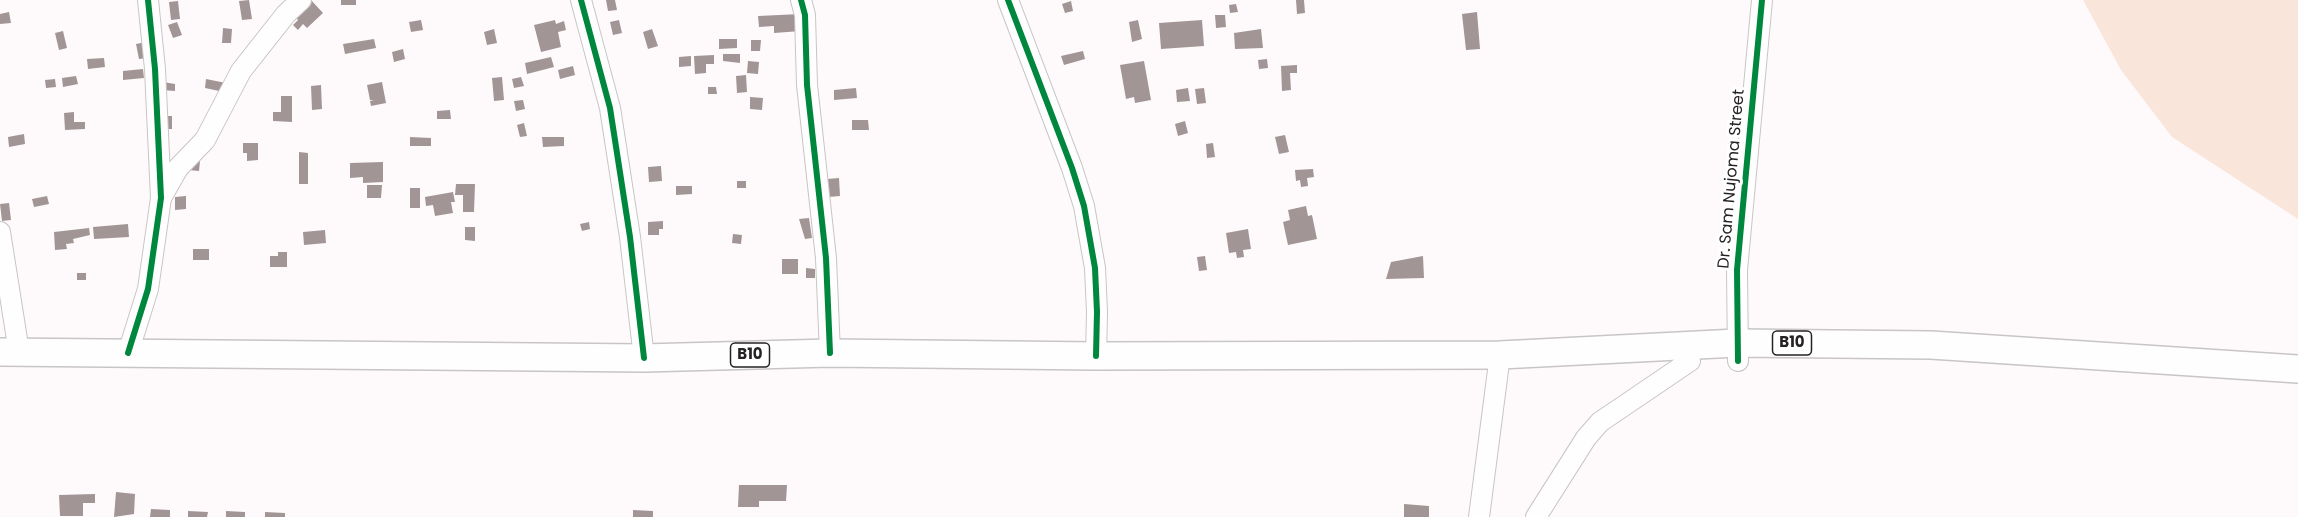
<!DOCTYPE html>
<html>
<head>
<meta charset="utf-8">
<style>
	body { margin:0 }
	canvas { display:block; background:#fefafc }
</style>
</head>
<body>
<canvas width="2298" height="517"></canvas>
<script>
const context = document.querySelector('canvas').getContext('2d');
context.lineJoin = 'round';
function paint(path, color) { context.fillStyle = color; context.fill(path, 'evenodd'); }
const shape = rows => new Path2D(rows.map(r => 'M' + r).join(''));
function strokePath(path, color, width, dash) { context.strokeStyle = color; context.lineWidth = width; context.lineCap = dash ? 'butt' : 'round'; context.setLineDash(dash || []); context.stroke(path); }
function label(font, color, halo, rows, align = 'center') {
  context.font = font + ' Poppins,sans-serif'; context.lineWidth = 6; context.setLineDash([]); context.textBaseline = 'middle'; context.strokeStyle = halo; context.fillStyle = color; for (const [text, x, y, turn = 0] of rows) {
    context.save(); context.translate(x, y); context.rotate((+turn || 0) * Math.PI / 180); context.textAlign = isNaN(turn) ? turn : align; if (halo) context.strokeText(text, 0, 0); context.fillText(text, 0, 0); context.restore();
  }
}
const green = shape([
	[2083,0,2298,0,2298,219,2172,137,2121,70]
]);
const building = shape([
	[249,0,252,19,242,20,239,1],
	[308,0,311,0,323,13,307,28,303,24,298,30,293,25,298,20,294,15],
	[341,0,356,0,356,5,341,5],
	[606,0,615,0,617,10,608,11],
	[1296,0,1304,0,1305,13,1297,14],
	[178,1,180,19,171,20,169,2],
	[1071,1,1073,11,1065,13,1062,4],
	[1236,4,1238,12,1230,13,1229,5],
	[9,12,11,23,0,24,0,14],
	[1477,12,1480,49,1466,50,1462,14],
	[800,14,801,31,774,33,774,26,759,27,758,16],
	[1215,15,1225,15,1226,27,1216,28],
	[421,20,423,30,411,32,409,22],
	[555,20,556,24,564,21,566,30,558,32,561,47,541,52,534,25],
	[619,20,622,33,613,35,610,22],
	[1138,20,1142,39,1132,42,1129,22],
	[1202,20,1204,46,1161,49,1159,23],
	[177,22,182,35,173,38,168,25],
	[223,28,232,29,231,43,222,43],
	[494,29,497,43,487,45,484,32],
	[652,29,658,46,648,49,643,32],
	[1261,29,1263,48,1235,49,1234,33],
	[63,31,67,48,59,50,55,33],
	[374,39,376,48,345,54,343,44],
	[719,39,737,39,737,48,719,49],
	[751,40,761,40,760,51,751,51],
	[146,42,148,58,139,59,136,44],
	[403,49,405,59,394,62,392,52],
	[1083,51,1085,59,1064,65,1061,56],
	[723,54,740,54,740,63,723,61],
	[714,55,714,64,706,64,706,73,695,74,694,56],
	[691,56,691,66,679,67,679,57],
	[551,57,554,67,527,74,525,63],
	[104,58,105,67,88,69,87,59],
	[1267,59,1268,68,1259,69,1258,60],
	[748,61,759,62,758,74,747,73],
	[1144,61,1151,100,1135,103,1134,97,1126,99,1120,65],
	[1297,65,1297,73,1290,73,1291,90,1282,91,1281,66],
	[573,66,575,75,560,79,558,70],
	[143,69,144,78,123,80,123,71],
	[746,75,747,92,737,93,736,76],
	[76,76,78,84,63,87,62,78],
	[502,77,504,100,494,101,492,78],
	[521,77,524,86,514,88,512,79],
	[55,79,56,87,46,88,45,80],
	[206,79,226,83,224,92,205,88],
	[163,82,175,84,175,91,162,90],
	[382,82,386,103,371,106,370,101,374,100,370,100,367,85],
	[321,85,322,109,312,110,311,86],
	[708,87,716,87,717,94,708,94],
	[856,88,857,98,834,100,834,90],
	[1188,88,1190,101,1177,102,1176,90],
	[1204,88,1206,103,1197,104,1195,89],
	[281,96,292,96,292,122,273,121,273,112,281,112],
	[750,97,763,98,762,110,750,109],
	[523,100,525,109,516,111,514,101],
	[450,110,451,119,437,119,437,111],
	[74,112,74,122,85,122,85,129,65,130,64,113],
	[163,116,172,116,172,129,163,129],
	[852,120,868,120,869,130,852,130],
	[1185,121,1188,133,1178,136,1175,124],
	[524,123,527,136,520,137,517,125],
	[24,134,25,144,9,147,8,137],
	[1285,135,1289,152,1279,154,1275,137],
	[410,137,431,138,431,146,410,146],
	[542,137,564,137,564,146,543,147],
	[243,143,258,143,258,160,247,161,247,153,243,153],
	[1213,143,1215,157,1207,158,1206,144],
	[299,152,308,153,308,184,299,184],
	[190,160,200,161,199,171,189,170],
	[383,162,383,182,363,183,363,177,350,178,350,163],
	[661,166,662,181,649,182,648,167],
	[1313,169,1314,177,1307,178,1308,186,1301,187,1300,180,1296,181,1295,170],
	[839,178,840,196,829,197,827,179],
	[737,181,746,181,746,188,737,188],
	[456,184,475,184,474,212,463,212,463,195,455,195],
	[367,185,382,185,381,198,367,198],
	[676,186,692,186,692,194,676,195],
	[410,188,420,188,420,208,410,208],
	[453,192,455,202,451,202,453,213,435,216,433,205,426,206,425,197],
	[47,196,49,204,34,207,32,199],
	[186,196,186,209,175,210,175,197],
	[9,203,11,220,2,221,0,204],
	[1306,206,1308,216,1312,215,1317,239,1288,245,1283,222,1290,220,1288,210],
	[809,218,812,238,805,239,799,219],
	[663,221,663,229,659,229,659,235,648,235,648,222],
	[589,222,590,229,582,231,580,224],
	[128,224,129,237,94,239,93,227],
	[465,227,475,227,475,241,465,240],
	[89,228,90,235,73,239,74,243,66,244,67,249,55,250,54,232],
	[1248,229,1251,249,1243,250,1244,257,1237,258,1236,252,1229,253,1226,233],
	[325,230,326,243,304,245,303,232],
	[733,234,742,235,741,244,732,243],
	[193,249,209,249,209,260,193,260],
	[278,252,287,252,287,267,270,267,270,256,278,256],
	[1205,256,1207,270,1199,271,1197,257],
	[1423,256,1424,278,1386,279,1391,262],
	[782,259,798,259,798,274,782,274],
	[806,268,815,269,815,278,806,278],
	[77,273,86,273,86,280,77,280],
	[739,485,787,485,786,501,759,501,759,507,738,507],
	[116,492,135,494,134,514,114,517],
	[95,494,95,503,83,503,83,516,60,516,59,495],
	[1404,504,1429,506,1429,517,1404,517],
	[151,509,170,510,170,517,150,517],
	[633,510,653,511,653,517,633,517],
	[188,511,208,512,207,517,188,517],
	[226,511,245,512,245,517,226,517],
	[265,512,285,513,285,517,265,517]
]);
const minor = shape([
	[581,0,610,108,630,237,644,358],
	[801,0,805,15,807,85,826,258,830,353],
	[1008,0,1072,168,1084,206,1095,268,1097,312,1096,356],
	[161,198,178,168,205,140,241,71,286,14,301,0],
	[0,232,19,352],
	[128,353,148,289,161,198,155,69,148,0],
	[1738,361,1737,270,1762,0],
	[1479,517,1500,355],
	[1536,517,1586,438,1600,422,1690,361]
]);
const highway = shape([
	[0,352,644,358,830,353,1096,356,1500,355,1737,343,1931,345,2298,369]
]);
const cycleway = shape([
	[581,0,610,108,630,237,644,358],
	[801,0,805,15,807,85,826,258,830,353],
	[1008,0,1072,168,1084,206,1095,268,1097,312,1096,356],
	[128,353,148,289,161,198,155,69,148,0],
	[1738,361,1737,270,1762,0]
]);
const shields = [
	[1792,343,39],
	[750,355,39]
];
const shieldNames = [
	["B10",1792,343],
	["B10",750,355]
];
const streetNames = [
	["Dr. Sam Nujoma Street",1732,179,-85]
];
paint(green, '#f9e5da');
paint(building, '#a29596');
strokePath(minor, '#c8c5c6', 22);
strokePath(highway, '#c8c5c6', 30);
strokePath(minor, '#fffeff', 20);
strokePath(highway, '#fffeff', 27);
strokePath(cycleway, '#00873e', 6);
for (const [x, y, w] of shields) { const box = new Path2D(); box.roundRect(x - w / 2, y - 12, w, 24, 4.5); context.fillStyle = '#fff'; context.fill(box); strokePath(box, '#252223', 1.5); }
label('bold 15px', '#252223', null, shieldNames);
label('16px', '#252223', '#fff', streetNames);
</script>
</body>
</html>
